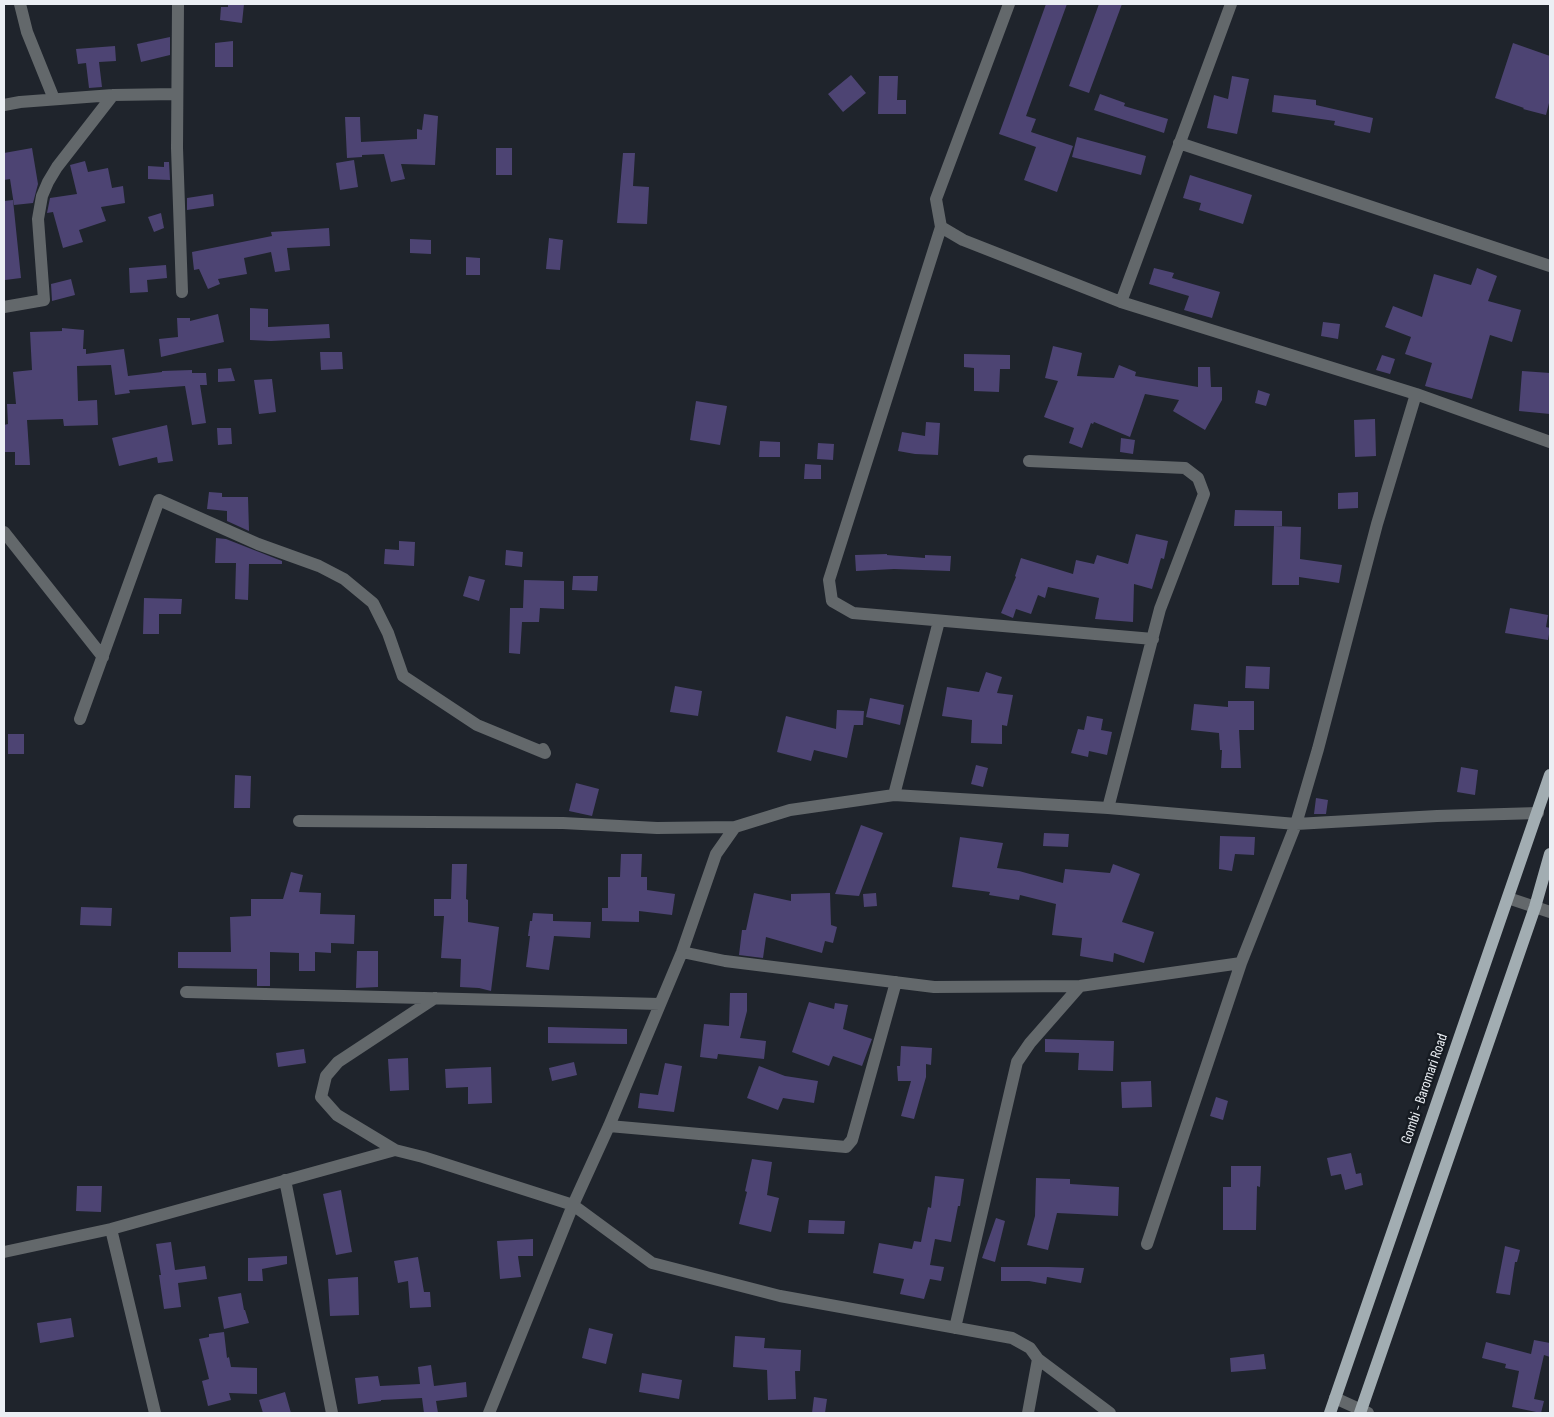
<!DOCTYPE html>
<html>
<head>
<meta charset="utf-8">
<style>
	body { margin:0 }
	#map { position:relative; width:1554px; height:1417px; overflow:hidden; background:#1f242c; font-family:"Sofia Sans Condensed",sans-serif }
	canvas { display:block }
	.frame { position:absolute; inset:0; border:5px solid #ebeff4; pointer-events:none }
</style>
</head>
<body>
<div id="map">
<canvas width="1554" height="1417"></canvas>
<div class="frame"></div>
</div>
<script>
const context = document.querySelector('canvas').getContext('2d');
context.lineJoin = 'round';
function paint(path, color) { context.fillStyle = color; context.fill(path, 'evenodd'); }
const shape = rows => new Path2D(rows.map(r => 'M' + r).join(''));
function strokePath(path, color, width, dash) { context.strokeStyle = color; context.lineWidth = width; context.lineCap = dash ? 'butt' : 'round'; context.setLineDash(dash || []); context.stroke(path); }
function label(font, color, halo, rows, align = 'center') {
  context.font = font + ' "Sofia Sans Condensed",sans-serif'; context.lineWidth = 5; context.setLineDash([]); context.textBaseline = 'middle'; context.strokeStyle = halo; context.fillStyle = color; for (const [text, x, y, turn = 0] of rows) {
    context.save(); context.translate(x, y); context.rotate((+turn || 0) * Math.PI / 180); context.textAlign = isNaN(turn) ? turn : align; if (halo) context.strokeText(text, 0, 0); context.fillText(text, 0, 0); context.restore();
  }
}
const building = shape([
	[228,4,244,4,242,23,220,20,221,7,228,7],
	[1046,4,1067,4,1026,116,1036,119,1031,132,1073,146,1057,192,1024,180,1036,147,999,134],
	[1099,4,1122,4,1089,93,1069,86],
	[170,37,170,55,141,62,137,44],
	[233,41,233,67,215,67,215,43],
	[1513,43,1550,56,1550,99,1546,115,1523,109,1524,108,1495,98],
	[115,46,116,61,99,62,102,87,89,88,86,63,78,64,76,49],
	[851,75,866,93,843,112,828,94],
	[879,76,898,76,897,100,906,100,906,114,878,114],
	[1232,76,1249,79,1237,134,1207,128,1214,95,1228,99],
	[1100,94,1125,103,1124,106,1168,119,1164,133,1094,110],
	[1274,95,1316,100,1316,105,1373,118,1370,133,1334,125,1335,121,1272,112],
	[424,114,438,116,435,165,401,164,405,179,391,182,384,154,362,155,362,157,347,158,345,117,360,117,361,142,417,139,417,129,422,130],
	[1077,137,1146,156,1141,175,1072,157],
	[32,148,38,184,33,203,14,205,10,179,4,180,4,153],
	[496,148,512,148,512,175,496,175],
	[623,153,635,153,633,186,649,187,647,224,617,223],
	[354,160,358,187,340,190,336,163],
	[85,161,88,172,108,168,112,188,123,186,125,203,101,207,106,221,79,230,83,242,63,248,53,212,47,213,50,198,77,194,70,165],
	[164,162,169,162,170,180,148,179,148,166,164,167],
	[1190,175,1252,195,1243,224,1199,210,1201,203,1183,198],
	[213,194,214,206,187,210,187,198],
	[13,200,21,278,5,280,4,201],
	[161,213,164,228,154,232,148,217],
	[329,228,330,246,287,248,290,270,275,272,271,252,244,258,247,274,218,279,220,284,208,289,199,269,194,270,192,252,272,236,271,232],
	[549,238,563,240,560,270,546,269],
	[410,239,431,240,431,254,410,253],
	[466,257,480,258,480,275,466,275],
	[166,265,167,278,147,280,148,292,130,293,129,268],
	[1154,268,1174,273,1172,278,1220,292,1212,318,1184,310,1189,296,1149,284],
	[1477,268,1497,276,1488,301,1521,310,1512,342,1490,335,1472,399,1425,386,1432,363,1405,354,1411,337,1385,327,1393,306,1422,317,1434,274,1471,285],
	[71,279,75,295,52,301,51,284],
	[250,308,268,309,268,327,329,324,330,338,271,341,250,340],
	[218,314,224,342,161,357,159,339,178,337,177,318,190,318,190,321],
	[1323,322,1340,324,1338,339,1321,336],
	[62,328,84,330,83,349,86,349,86,354,124,349,128,376,162,372,162,371,192,370,192,373,206,373,207,385,200,385,206,423,192,425,185,386,129,390,130,393,115,395,111,365,77,366,78,401,97,400,98,425,64,426,63,419,27,420,30,465,15,465,15,452,4,452,4,425,8,424,7,404,16,404,13,372,32,370,30,332,62,331],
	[1053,346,1082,353,1077,376,1114,378,1119,365,1136,372,1135,376,1198,387,1198,367,1210,367,1211,387,1222,387,1222,400,1205,430,1173,411,1179,400,1145,394,1130,437,1094,422,1093,424,1091,423,1082,448,1069,443,1074,428,1044,417,1058,381,1045,378],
	[320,352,342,352,343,369,321,370],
	[964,354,1010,355,1010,369,1000,369,999,392,974,391,974,368,964,367],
	[1382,355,1395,359,1390,374,1376,370],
	[231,368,235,381,218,382,218,369],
	[1522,371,1550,373,1550,414,1519,411],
	[272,379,276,412,259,414,254,380],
	[1258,390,1270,394,1266,406,1255,403],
	[696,401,727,406,720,445,690,440],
	[1375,419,1376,456,1355,457,1354,420],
	[926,422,940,423,938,455,915,454,898,451,902,432,925,436],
	[167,425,173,461,158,463,157,457,119,466,112,438],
	[217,428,231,428,232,444,218,445],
	[1121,438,1135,440,1133,454,1120,452],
	[760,441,780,442,780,457,759,457],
	[818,443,834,444,833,460,817,459],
	[805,464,821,465,821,479,804,479],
	[209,492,222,493,222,497,248,497,249,531,227,521,227,511,207,509],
	[1358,492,1358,508,1338,509,1338,493],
	[1235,510,1282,511,1282,526,1234,526],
	[1274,526,1301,527,1300,559,1342,565,1339,583,1299,577,1299,585,1272,585],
	[1136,534,1168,541,1164,559,1161,558,1152,589,1134,584,1133,622,1095,619,1099,598,1048,587,1045,598,1038,595,1031,614,1016,609,1013,618,1001,613,1016,577,1015,576,1021,558,1073,574,1076,560,1094,564,1097,555,1128,564],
	[216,538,226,539,282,561,282,564,249,564,248,600,235,599,236,563,215,563],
	[399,541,415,542,414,566,384,564,385,549,399,550],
	[506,550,523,552,522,567,505,565],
	[887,554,887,555,925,558,925,555,951,556,950,571,894,569,856,571,855,555],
	[469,576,485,580,479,601,463,596],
	[573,576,598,576,597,591,572,590],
	[524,580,564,581,564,609,540,608,539,622,522,622,520,654,509,653,510,608,523,608],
	[144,598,182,599,181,614,159,614,159,634,143,634],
	[1510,608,1548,615,1546,627,1550,628,1548,640,1505,633],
	[1246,666,1270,667,1269,689,1245,688],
	[986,672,1002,677,997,693,1013,695,1007,726,1002,725,1002,744,971,743,972,720,942,716,947,687,979,692],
	[675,686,702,691,698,716,670,712],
	[870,698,904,705,900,725,866,717],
	[1228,701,1254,701,1254,730,1239,730,1241,768,1221,768,1222,750,1220,750,1219,733,1191,730,1194,704,1228,707],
	[837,710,864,711,863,725,854,725,847,758,814,750,811,761,777,752,786,716,836,729],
	[1087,716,1103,719,1101,730,1112,732,1107,755,1089,751,1088,757,1071,753,1078,729,1084,730],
	[8,734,24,734,24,754,8,754],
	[976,765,988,768,983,787,971,784],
	[1461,767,1478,770,1475,795,1457,792],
	[235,775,251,776,250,808,234,808],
	[576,783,599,789,592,816,569,811],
	[1316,798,1328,800,1326,814,1314,814],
	[861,825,883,833,859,896,835,894],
	[1044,833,1069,834,1068,847,1043,846],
	[1220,836,1255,837,1254,855,1235,854,1232,871,1219,869],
	[960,837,1003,843,997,868,1019,871,1063,883,1065,869,1110,873,1113,864,1140,874,1122,922,1154,932,1144,963,1114,953,1113,962,1080,956,1082,938,1052,935,1056,904,1020,895,1019,900,989,895,990,892,952,887],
	[621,854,642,854,641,877,647,877,647,890,675,894,672,915,639,911,639,922,602,921,602,908,608,908,608,877,620,877],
	[452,864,467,864,466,899,468,900,468,922,499,927,491,991,479,988,460,987,461,959,441,958,444,916,434,916,434,899,451,899],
	[291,872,303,875,299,892,321,893,320,914,355,915,354,944,331,943,331,953,315,952,315,971,299,971,299,953,270,952,270,986,257,986,257,969,178,968,178,952,231,952,230,917,251,916,251,899,283,899],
	[754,893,791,901,791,894,830,893,831,925,837,927,833,943,825,941,822,953,766,937,763,958,739,955,742,930,746,930],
	[876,893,877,906,864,907,863,894],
	[81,907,112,908,111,926,80,925],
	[533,913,553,914,553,921,591,922,590,938,554,936,549,970,526,967,530,936,528,936,530,921,532,921],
	[357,951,378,951,378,987,356,988],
	[730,993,747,993,747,1011,740,1038,766,1041,764,1059,718,1054,717,1059,700,1057,704,1024,729,1026],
	[809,1002,834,1009,835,1003,848,1005,843,1029,872,1039,862,1066,833,1056,829,1066,792,1052],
	[548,1027,627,1029,627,1044,548,1043],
	[1045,1039,1114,1041,1113,1071,1078,1070,1079,1053,1045,1052],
	[901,1046,932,1048,931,1065,926,1064,926,1077,914,1119,901,1116,911,1081,898,1081,897,1066,900,1066],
	[304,1049,306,1063,278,1067,276,1053],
	[408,1058,409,1090,390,1091,388,1059],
	[574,1062,577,1075,552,1081,549,1068],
	[665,1063,682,1066,674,1112,638,1108,640,1093,658,1095],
	[759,1066,785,1076,818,1081,814,1103,783,1098,778,1110,747,1098],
	[491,1067,492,1103,468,1104,468,1087,446,1088,445,1069],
	[1151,1081,1152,1107,1122,1108,1121,1082],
	[1216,1097,1228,1101,1223,1120,1210,1116],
	[1351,1153,1356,1174,1361,1173,1363,1185,1345,1190,1341,1174,1331,1176,1327,1158],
	[752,1159,772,1162,767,1195,779,1198,771,1232,739,1224,747,1192,745,1191],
	[1231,1166,1261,1166,1260,1187,1257,1186,1256,1230,1223,1230,1223,1187,1231,1187],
	[935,1176,964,1179,960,1206,958,1206,951,1242,935,1239,930,1265,944,1267,941,1281,930,1279,924,1299,900,1294,904,1279,873,1273,879,1243,912,1249,914,1241,921,1242,928,1207,931,1208],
	[1036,1178,1070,1179,1070,1184,1119,1187,1118,1216,1057,1213,1048,1250,1027,1245,1035,1216],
	[77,1186,102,1186,101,1212,76,1211],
	[341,1190,352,1252,336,1255,323,1194],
	[996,1218,1005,1221,995,1262,982,1258],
	[809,1220,845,1221,844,1234,808,1233],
	[533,1239,533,1256,518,1256,521,1277,500,1279,497,1241],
	[171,1242,175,1270,205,1266,207,1279,178,1283,181,1307,164,1309,159,1275,161,1275,156,1244],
	[1505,1246,1520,1250,1517,1262,1515,1262,1510,1295,1496,1293],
	[287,1256,287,1264,262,1269,263,1281,248,1281,248,1258],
	[418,1257,424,1292,430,1292,431,1307,410,1308,408,1281,398,1283,394,1261],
	[1001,1267,1049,1267,1084,1268,1081,1283,1047,1277,1046,1284,1029,1281,1001,1281],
	[358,1277,359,1315,330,1316,328,1279],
	[241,1293,244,1310,245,1310,249,1323,224,1329,218,1297],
	[71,1318,74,1337,40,1343,37,1323],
	[589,1328,613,1334,606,1364,582,1358],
	[224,1332,227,1358,229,1357,231,1367,257,1368,257,1394,229,1393,231,1400,208,1406,202,1381,209,1379,199,1339,209,1337,209,1334],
	[735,1336,765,1338,764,1348,801,1350,800,1371,795,1371,796,1399,768,1400,767,1370,733,1367],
	[1534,1340,1550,1343,1550,1357,1544,1355,1534,1399,1544,1401,1541,1413,1512,1407,1519,1371,1505,1368,1506,1364,1482,1358,1486,1342,1531,1354],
	[1264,1354,1266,1369,1231,1372,1230,1358],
	[431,1365,434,1386,466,1382,467,1397,436,1401,438,1413,424,1413,422,1398,381,1400,381,1401,358,1404,355,1378,378,1376,380,1386,420,1384,418,1367],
	[642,1373,682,1380,679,1399,639,1392],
	[285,1392,291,1413,263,1413,259,1400],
	[814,1397,827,1399,825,1413,812,1413]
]);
const minor = shape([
	[20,4,27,32,54,99],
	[178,4,177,148,182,292],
	[1009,4,936,199,941,227,963,240,1121,302,1416,394,1550,442],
	[4,105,20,102,113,95,177,94],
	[1179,143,1550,266],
	[941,227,829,580,832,601,853,613,1153,639],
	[1121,302,1231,4],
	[4,307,44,300,38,219,42,196,48,182,57,167,113,95],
	[1029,461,1185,468,1198,478,1204,494,1160,609,1108,808],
	[4,532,103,657],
	[80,719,159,500,258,544,319,566,344,579,373,603,388,633,403,676,477,725,545,753,543,749],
	[894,795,939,621],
	[299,821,563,823,657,828,735,827,790,810,894,795,1108,808,1296,824,1437,816,1538,813],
	[1508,898,1550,912],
	[682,952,725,961,934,987,1080,986,1241,963],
	[186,992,660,1004],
	[609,1126,846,1147,852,1140,896,982],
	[395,1150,337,1115,321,1097,326,1076,338,1062,435,998],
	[285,1180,332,1413],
	[111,1229,155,1413],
	[1147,1244,1241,963,1296,824,1318,749,1377,524,1416,394],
	[4,1252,111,1229,395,1150,423,1157,573,1205,652,1263,780,1296,1012,1338,1030,1348,1038,1359,1028,1413],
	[955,1328,1017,1062,1030,1043,1080,986],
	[1038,1359,1110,1413],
	[1335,1398,1368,1413],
	[489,1413,573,1205,609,1126,682,952,716,854,735,827]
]);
const primary = shape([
	[1330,1413,1550,775],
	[1360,1413,1535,907,1550,854]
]);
const streetNames = [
	["Gombi - Baromari Road",1425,1089,-71]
];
paint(building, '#4d4473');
strokePath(minor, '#63686b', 12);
strokePath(primary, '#a2adb2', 12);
label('15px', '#ebeff4', '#161b22', streetNames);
</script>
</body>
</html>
